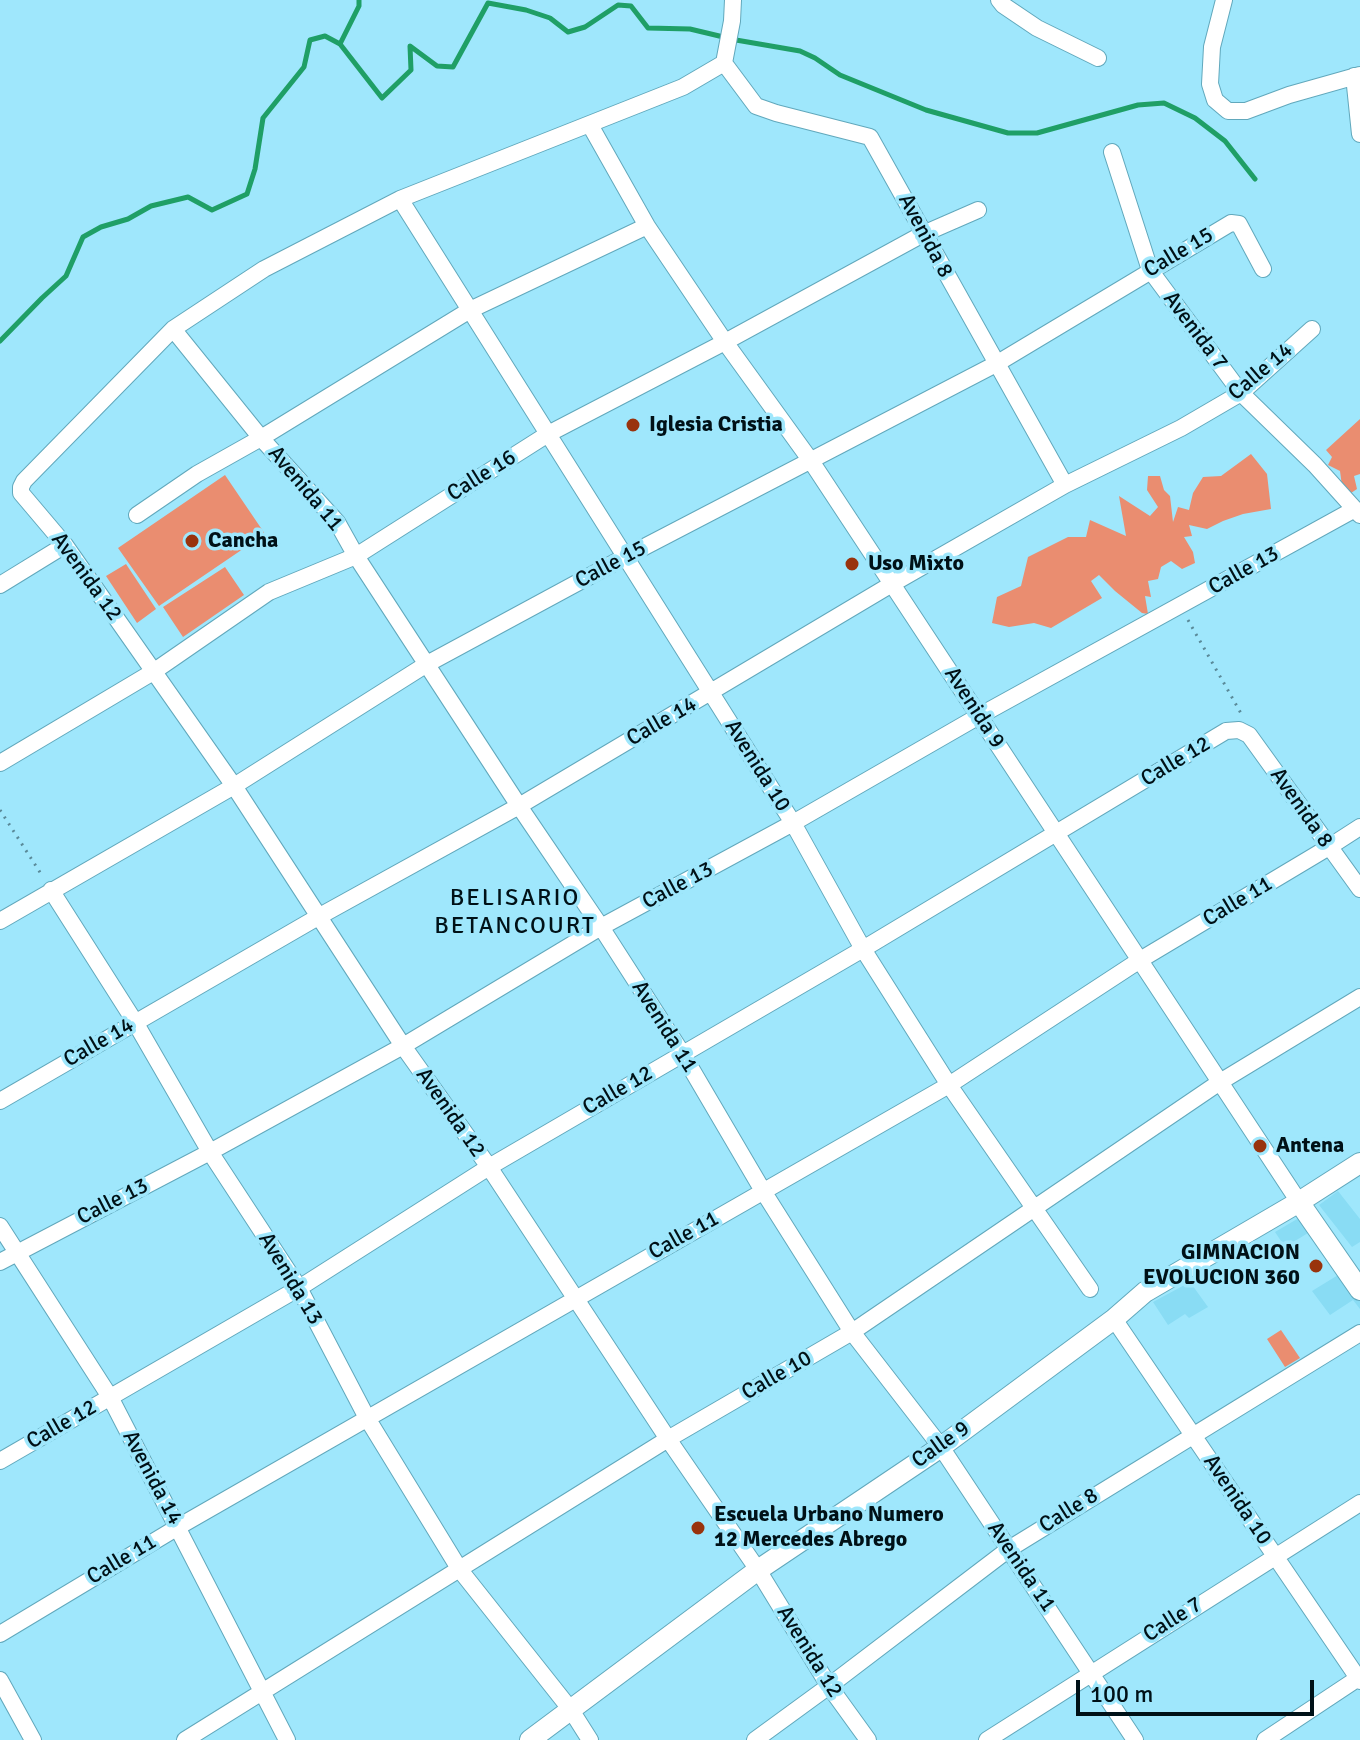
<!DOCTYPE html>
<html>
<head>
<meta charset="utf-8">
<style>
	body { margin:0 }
	#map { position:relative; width:1360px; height:1740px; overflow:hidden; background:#9fe7fc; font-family:Signika,sans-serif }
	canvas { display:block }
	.scale { position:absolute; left:1076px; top:1680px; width:238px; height:36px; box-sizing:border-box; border:4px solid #001117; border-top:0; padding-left:10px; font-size:24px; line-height:28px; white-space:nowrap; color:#001117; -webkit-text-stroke:6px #9fe7fc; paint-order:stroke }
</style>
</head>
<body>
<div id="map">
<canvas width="1360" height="1740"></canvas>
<div class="scale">100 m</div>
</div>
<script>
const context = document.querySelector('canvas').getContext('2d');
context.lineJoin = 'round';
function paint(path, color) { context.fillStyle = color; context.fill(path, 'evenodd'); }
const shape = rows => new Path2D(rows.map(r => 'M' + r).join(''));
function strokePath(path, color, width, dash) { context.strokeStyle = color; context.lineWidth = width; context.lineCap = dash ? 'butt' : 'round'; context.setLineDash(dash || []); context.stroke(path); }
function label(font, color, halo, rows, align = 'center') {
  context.font = font + ' Signika,sans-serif'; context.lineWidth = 7; context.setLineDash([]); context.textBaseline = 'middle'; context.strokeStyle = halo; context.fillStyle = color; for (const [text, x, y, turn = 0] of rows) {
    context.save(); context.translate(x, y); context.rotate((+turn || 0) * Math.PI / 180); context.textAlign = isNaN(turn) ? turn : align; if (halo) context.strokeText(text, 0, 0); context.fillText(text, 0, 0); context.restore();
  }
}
const built = shape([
	[1338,1191,1360,1219,1360,1242,1352,1247,1319,1205],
	[1304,1215,1313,1230,1285,1247,1275,1232],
	[1343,1272,1360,1296,1360,1309,1353,1300,1330,1315,1312,1291],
	[1190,1282,1208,1307,1189,1318,1185,1314,1168,1325,1153,1302]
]);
const green = shape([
	[1360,419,1360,474,1354,476,1357,489,1351,493,1342,486,1340,471,1328,465,1332,457,1326,450],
	[1251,454,1267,474,1271,509,1243,514,1223,521,1207,529,1189,525,1192,536,1184,537,1193,552,1195,563,1182,569,1171,561,1161,567,1158,579,1148,581,1151,597,1145,596,1148,614,1142,613,1115,591,1099,575,1091,581,1102,598,1051,628,1034,623,1009,627,992,623,997,597,1021,586,1028,557,1068,537,1086,537,1090,520,1126,536,1119,496,1150,516,1158,507,1147,490,1148,476,1160,476,1164,490,1170,496,1173,522,1178,507,1189,510,1193,493,1203,477,1221,476],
	[225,475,265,534,159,606,118,548],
	[126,564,156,609,137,623,106,576],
	[225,567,244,595,183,637,163,607],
	[1281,1330,1300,1358,1285,1367,1267,1339]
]);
const stream = shape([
	[340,44,359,6,359,0],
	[0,341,42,298,66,276,83,237,101,227,128,219,151,206,188,197,212,210,247,194,255,169,263,118,304,67,310,40,325,36,340,44,382,98,411,70,410,46,437,66,453,67,488,3,526,10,550,18,568,32,585,27,618,5,631,6,648,28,690,29,736,40,800,51,815,58,840,75,926,110,1008,133,1037,133,1138,105,1164,103,1195,118,1225,141,1255,179]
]);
const path = shape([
	[1188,620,1242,715],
	[0,810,43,877]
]);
const minor = shape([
	[733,0,732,21,724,63,683,87,400,199,264,269,173,329,24,481,21,487,21,493,65,545,234,786,403,1046,489,1167,668,1439,758,1570,829,1686,868,1740],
	[999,0,1003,5,1037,28,1098,58],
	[1224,0,1212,47,1210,84,1215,100,1228,111,1246,111,1289,95,1360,75],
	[724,63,756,106,776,113,870,137,1065,485],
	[1354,76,1360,134],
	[590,125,647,226,725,342,811,461,1299,1202],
	[1112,152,1150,270,1241,393,1315,465,1360,515],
	[400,199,793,823,863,949,949,1085,1090,1289],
	[173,329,261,438,337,522,356,556,519,806,601,927,682,1053,763,1191,852,1332,941,1447,1135,1740],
	[137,515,197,474,261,438,470,310,647,226],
	[0,585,65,545],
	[0,763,153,672,269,592,356,556,548,434,725,342,923,234,978,210],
	[51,890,135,1022,210,1152,299,1288,367,1418,460,1570,571,1710,590,1740],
	[0,921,234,786,427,664,625,557,996,364,1231,223,1239,224,1263,269],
	[0,1101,318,917,519,806,892,584,1065,485,1181,428,1241,393,1312,329],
	[0,1226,110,1397,287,1740],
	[0,1262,210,1152,403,1046,601,927,793,823,979,716,1355,509],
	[1114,1319,1360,1681],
	[0,1461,299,1288,489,1167,863,949,1226,731,1239,730,1249,735,1360,889],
	[0,1634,178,1527,949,1085,1140,960,1329,847,1360,827],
	[0,1680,33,1740],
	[185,1740,668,1439,852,1332,1220,1082,1360,997],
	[755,1740,829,1686,1009,1549,1360,1333],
	[987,1740,1360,1503],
	[1265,1740,1360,1677]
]);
const tertiary = shape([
	[1299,1202,1360,1290],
	[530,1740,758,1570,941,1447,1114,1319,1145,1292,1299,1202,1360,1163]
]);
const markers = [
	[633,425,8,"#99330d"],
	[192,541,8,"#99330d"],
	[852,564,8,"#99330d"],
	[1260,1146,8,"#99330d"],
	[1316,1266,8,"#99330d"],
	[698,1528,8,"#99330d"]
];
const streetNames = [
	["Avenida 8",925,236,62],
	["Calle 15",1179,253,-31],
	["Avenida 7",1195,331,53],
	["Calle 14",1261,372,-40],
	["Calle 16",482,476,-32],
	["Avenida 11",305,489,50],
	["Calle 15",611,565,-28],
	["Calle 13",1244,571,-29],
	["Avenida 12",86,577,54],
	["Avenida 9",974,708,57],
	["Calle 14",662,722,-30],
	["Calle 12",1176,762,-31],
	["Avenida 10",757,766,58],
	["Avenida 8",1301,808,55],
	["Calle 13",678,886,-28],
	["Calle 11",1238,902,-31],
	["Avenida 11",664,1027,58],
	["Calle 14",99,1043,-30],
	["Calle 12",618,1091,-30],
	["Avenida 12",450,1113,55],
	["Calle 13",113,1202,-27],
	["Calle 11",684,1236,-29],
	["Avenida 13",290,1279,59],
	["Calle 10",777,1376,-30],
	["Calle 12",62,1425,-30],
	["Calle 9",941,1445,-35],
	["Avenida 14",152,1478,62],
	["Avenida 10",1237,1500,56],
	["Calle 8",1069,1511,-32],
	["Calle 11",122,1560,-31],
	["Avenida 11",1021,1567,56],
	["Calle 7",1173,1620,-32],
	["Avenida 12",809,1652,58]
];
const poiNames = [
	["Iglesia Cristia",649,425],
	["Cancha",208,541],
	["Uso Mixto",868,564],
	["Antena",1276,1146],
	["GIMNACION",1300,1253,"right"],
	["EVOLUCION 360",1300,1278,"right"],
	["Escuela Urbano Numero",714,1515],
	["12 Mercedes Abrego",714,1540]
];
const neighbourhoodNames = [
	["BELISARIO",515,899],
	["BETANCOURT",515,927]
];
paint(built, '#89dcf4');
paint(green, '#ea8d70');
strokePath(stream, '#1f9f66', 5);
strokePath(minor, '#61a8bc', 18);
strokePath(tertiary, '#61a8bc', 22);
strokePath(path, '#5a8a99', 3, [2, 6]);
strokePath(minor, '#fff', 16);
strokePath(tertiary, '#fff', 20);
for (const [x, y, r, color] of markers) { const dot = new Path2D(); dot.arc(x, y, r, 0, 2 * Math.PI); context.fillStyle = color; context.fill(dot); strokePath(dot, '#9fe7fc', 3); }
label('22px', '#001117', '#9fe7fc', streetNames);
label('bold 22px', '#001117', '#9fe7fc', poiNames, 'left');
context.letterSpacing = '2px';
label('24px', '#001117', '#9fe7fc', neighbourhoodNames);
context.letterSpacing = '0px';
</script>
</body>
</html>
